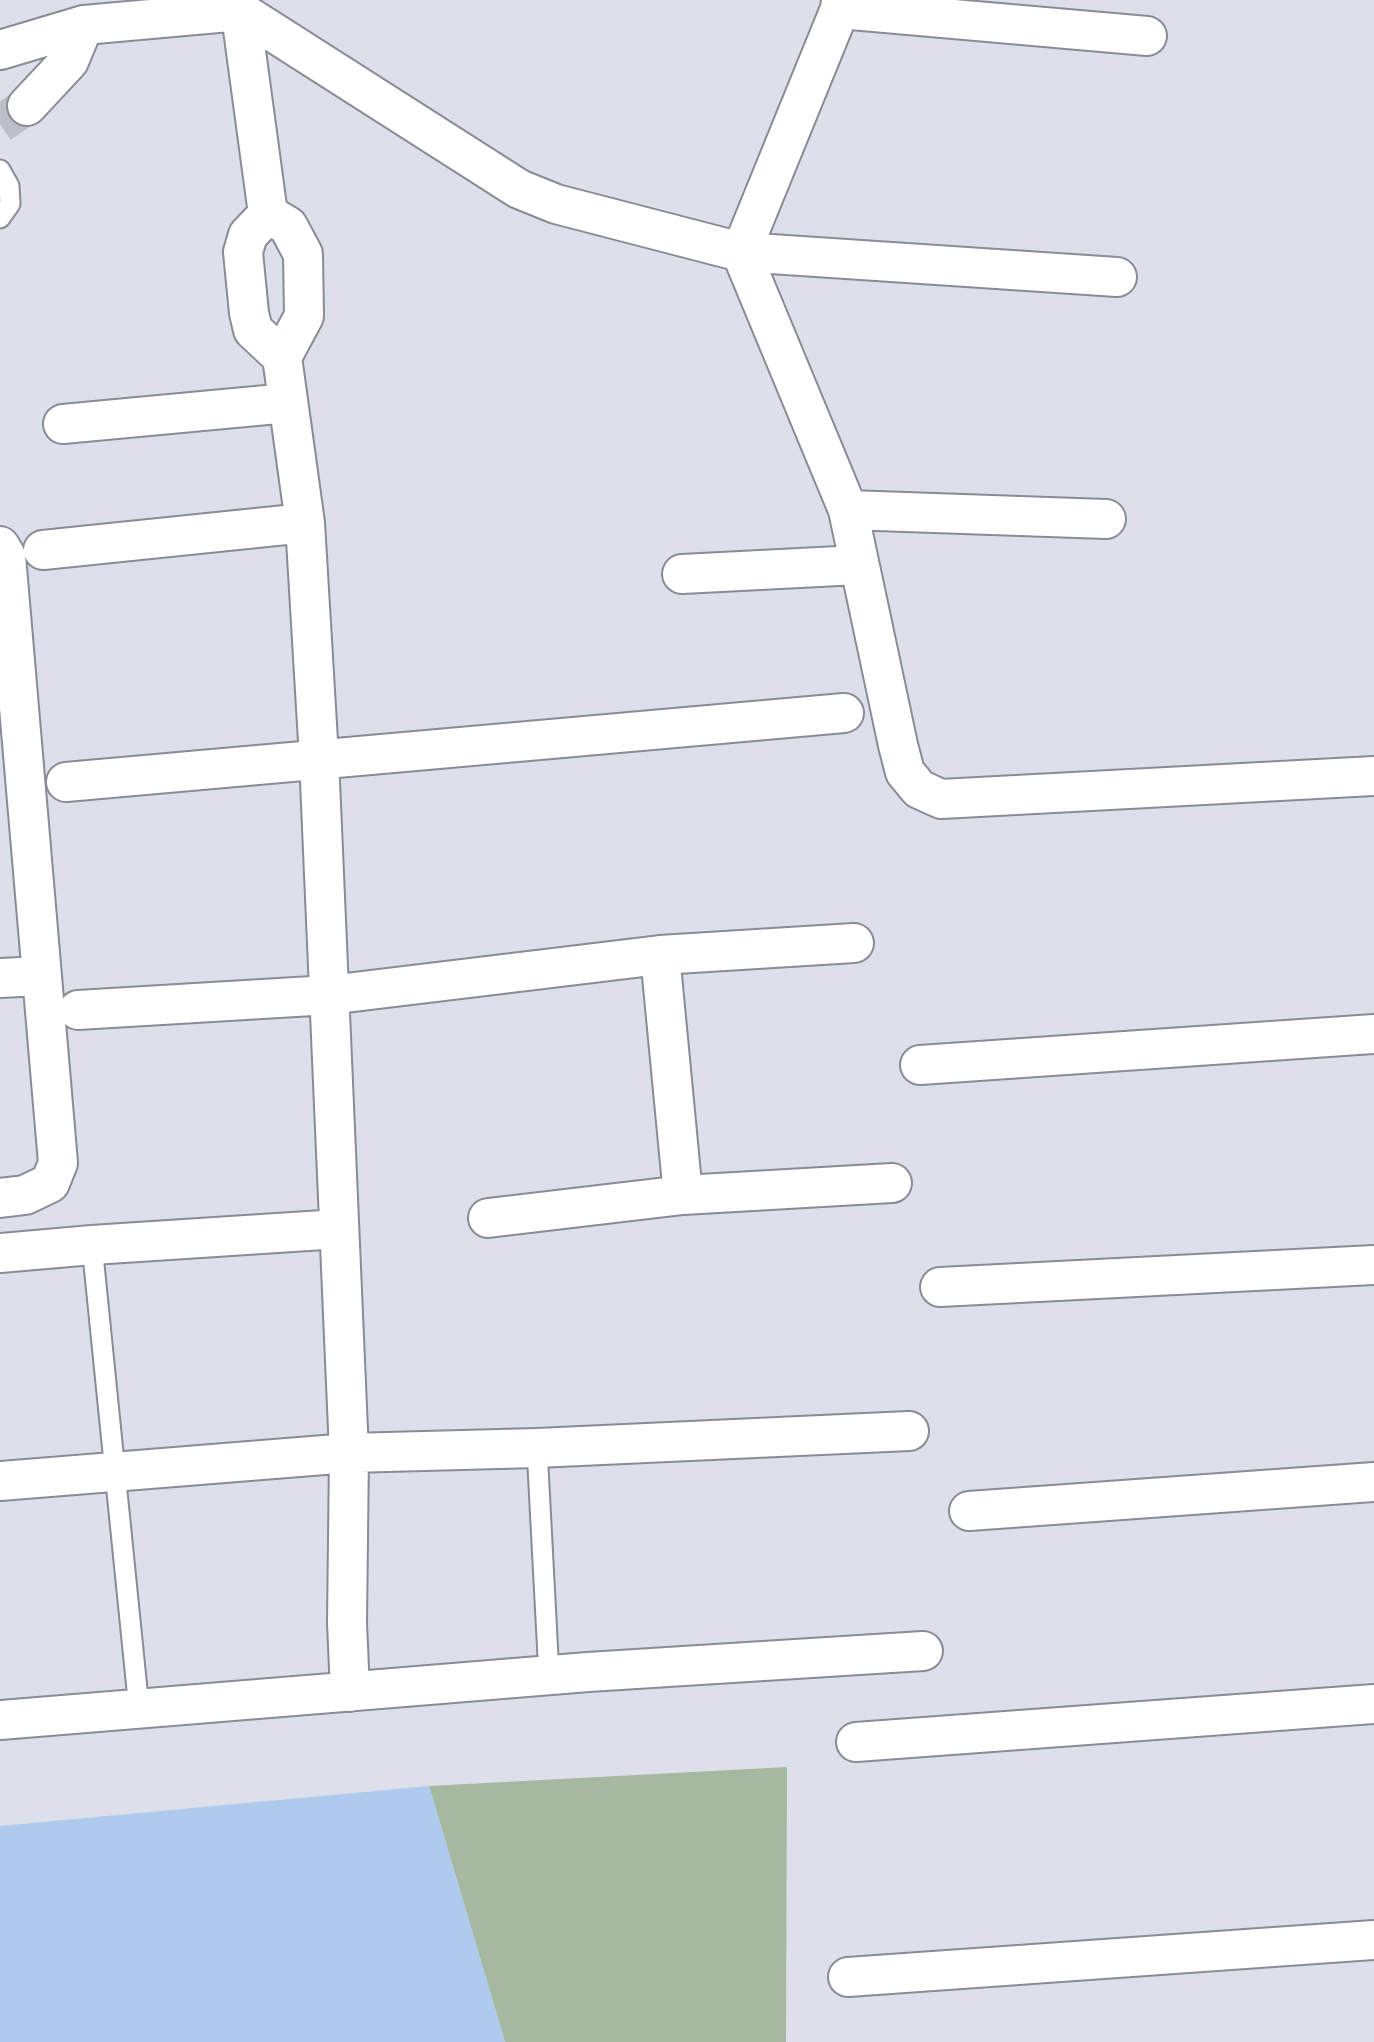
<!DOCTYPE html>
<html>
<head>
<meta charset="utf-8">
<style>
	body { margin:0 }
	canvas { display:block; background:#dddfea }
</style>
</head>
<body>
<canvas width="1374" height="2042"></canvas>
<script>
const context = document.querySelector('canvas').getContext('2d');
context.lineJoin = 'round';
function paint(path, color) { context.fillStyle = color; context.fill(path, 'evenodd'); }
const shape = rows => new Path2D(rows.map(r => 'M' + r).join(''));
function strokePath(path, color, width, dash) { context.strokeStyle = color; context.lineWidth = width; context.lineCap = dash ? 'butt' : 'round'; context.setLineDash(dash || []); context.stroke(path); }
const green = shape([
	[787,1767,786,2042,505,2042,429,1786]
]);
const water = shape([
	[429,1786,505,2042,0,2042,0,1826]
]);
const streetTunnel = shape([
	[0,124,27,106]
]);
const lane = shape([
	[0,170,9,186,10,204,0,218],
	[92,1245,139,1709],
	[537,1448,549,1676]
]);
const street = shape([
	[239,0,268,214,248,235,243,252,249,313,253,330,282,357],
	[841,0,840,9,741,252,1117,277],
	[840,9,1147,36],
	[0,50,84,25,240,11,519,189,556,204,741,252,848,510,898,745,905,772,919,789,941,799,1374,776],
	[27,106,69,61,84,25],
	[268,214,288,226,303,254,304,316,282,357,305,523,319,758,349,1453,347,1623,350,1692],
	[63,424,288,403],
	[848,510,1106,519],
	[0,546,6,556,58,1163,50,1183,25,1195,0,1198],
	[43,550,305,523],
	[682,574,858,565],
	[66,782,844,713],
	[660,955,683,1195],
	[0,978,41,976],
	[78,1010,329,995,660,955,854,943],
	[920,1065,1374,1034],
	[488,1218,683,1195,892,1183],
	[0,1253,92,1245,339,1229],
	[940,1287,1374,1265],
	[0,1481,349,1453,537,1448,909,1431],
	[969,1511,1374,1482],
	[0,1720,588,1672,923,1651],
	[856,1742,1374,1704],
	[848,1977,1374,1940]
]);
paint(green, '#a5b9a1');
paint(water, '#aecaec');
strokePath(streetTunnel, '#bdbec8', 38, [38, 19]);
strokePath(lane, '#898b95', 23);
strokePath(street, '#898b95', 42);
strokePath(lane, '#fff', 19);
strokePath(street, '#fff', 38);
</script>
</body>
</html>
